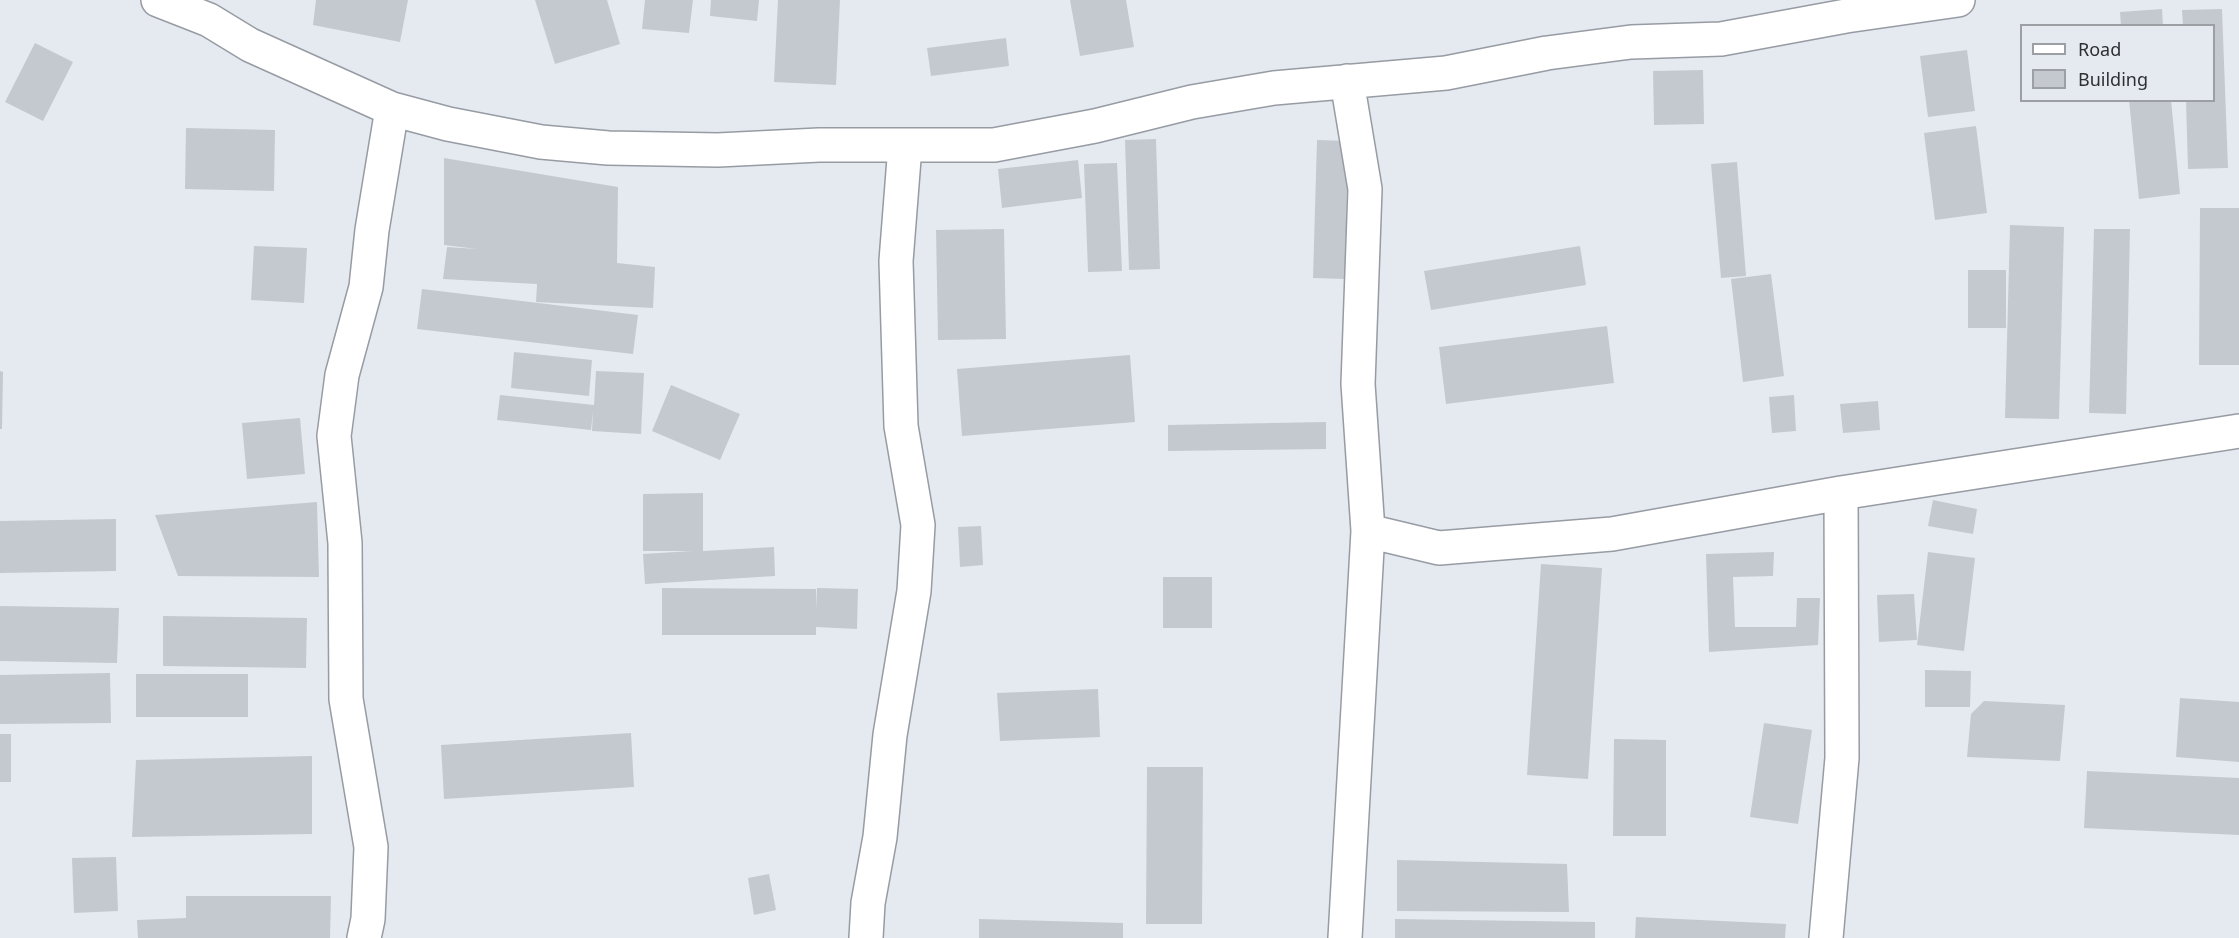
<!DOCTYPE html>
<html>
<head>
<meta charset="utf-8">
<style>
	body { margin:0 }
	#map { position:relative; width:2239px; height:938px; overflow:hidden; background:#e5eaf1; font-family:"Noto Sans",sans-serif }
	canvas { display:block }
	.legend { position:absolute; left:2020px; top:24px; width:195px; height:78px; box-sizing:border-box; background:#e5eaf1; border:2px solid #9ca0a5; margin:0; padding:8px 10px; list-style:none; font-size:18px; color:#2e3033 }
	.legend li { display:flex; align-items:center; gap:12px; height:30px }
	.legend b { width:30px; border:2px solid #9ca0a5 }
</style>
</head>
<body>
<div id="map">
<canvas width="2239" height="938"></canvas>
<ul class="legend">
<li><b style="height:8px;background:#fff"></b>Road</li>
<li><b style="height:16px;background:#c4c9d0"></b>Building</li>
</ul>
</div>
<script>
const context = document.querySelector('canvas').getContext('2d');
context.lineJoin = 'round';
function paint(path, color) { context.fillStyle = color; context.fill(path, 'evenodd'); }
const shape = rows => new Path2D(rows.map(r => 'M' + r).join(''));
function strokePath(path, color, width, dash) { context.strokeStyle = color; context.lineWidth = width; context.lineCap = dash ? 'butt' : 'round'; context.setLineDash(dash || []); context.stroke(path); }
const building = shape([
	[316,0,408,0,400,42,313,25],
	[535,0,607,0,620,44,555,64],
	[645,0,693,0,689,33,642,29],
	[711,0,759,0,757,21,710,16],
	[778,0,840,0,836,85,774,82],
	[1070,0,1126,0,1134,47,1080,56],
	[2162,9,2163,26,2121,26,2120,12],
	[2222,9,2228,168,2188,169,2186,100,2214,100,2214,26,2183,26,2182,10],
	[1006,38,1009,66,931,76,927,48],
	[35,43,73,62,43,121,5,102],
	[1967,50,1975,111,1928,117,1920,56],
	[1703,70,1704,124,1654,125,1653,71],
	[2129,100,2171,100,2180,194,2139,199],
	[1976,126,1987,213,1935,220,1924,133],
	[186,128,275,130,274,191,185,189],
	[1156,139,1160,269,1129,270,1125,140],
	[1317,140,1348,141,1345,279,1313,278],
	[444,158,618,187,617,263,655,267,653,308,536,302,537,284,443,279,447,247,477,249,444,245],
	[1078,160,1082,198,1002,208,998,169],
	[1737,162,1746,276,1721,278,1711,164],
	[1117,163,1122,271,1088,272,1084,164],
	[2200,208,2239,208,2239,365,2199,365],
	[2010,225,2064,227,2059,419,2005,418],
	[1004,229,1006,339,938,340,936,230],
	[2094,229,2130,229,2126,414,2089,413],
	[254,246,307,248,304,303,251,300],
	[1580,246,1586,285,1431,310,1424,271],
	[1968,270,2006,270,2006,328,1968,328],
	[1771,274,1784,376,1743,382,1731,279],
	[422,289,638,315,633,354,417,329],
	[1607,326,1614,383,1446,404,1439,347],
	[514,352,592,360,589,396,511,388],
	[1130,355,1135,422,962,436,957,369],
	[0,371,3,372,2,429,0,429],
	[596,371,644,373,641,434,592,431,593,411,591,430,497,420,500,395,594,405],
	[671,385,740,414,720,460,652,431],
	[1794,395,1796,431,1772,433,1769,397],
	[1878,401,1880,430,1843,433,1840,404],
	[300,418,305,474,247,479,242,423],
	[1326,422,1326,449,1168,451,1168,425],
	[703,493,703,551,774,547,775,576,645,584,643,554,692,551,643,551,643,494],
	[1933,500,1977,509,1973,534,1928,526],
	[317,502,319,577,178,576,155,515],
	[116,519,116,571,0,573,0,521],
	[981,526,983,565,960,567,958,527],
	[1774,552,1773,576,1733,577,1735,627,1796,627,1797,598,1820,598,1818,645,1709,652,1706,554],
	[1928,552,1975,558,1964,651,1917,645],
	[1541,564,1602,568,1588,779,1527,775],
	[1163,577,1212,577,1212,628,1163,628],
	[662,588,816,589,816,610,817,588,858,589,857,629,816,627,816,635,662,635],
	[1914,594,1917,640,1879,642,1877,595],
	[0,606,119,608,117,663,0,661],
	[163,616,307,618,306,668,163,666],
	[1925,670,1971,671,1970,707,1925,707],
	[110,673,111,723,0,724,0,675],
	[136,674,248,674,248,717,136,717],
	[1098,689,1100,737,1000,741,997,693],
	[2180,698,2239,702,2239,762,2176,757],
	[1984,701,2065,705,2060,761,1967,757,1971,714],
	[1764,723,1812,730,1798,824,1750,817],
	[631,733,634,787,444,799,441,745],
	[0,734,11,734,11,782,0,782],
	[1614,739,1666,740,1666,836,1613,836],
	[312,756,312,834,132,837,136,760],
	[1147,767,1203,767,1202,924,1146,924],
	[2087,771,2239,778,2239,835,2084,828],
	[116,857,118,911,74,913,72,858],
	[1397,860,1567,864,1569,912,1397,911],
	[769,874,776,910,754,915,748,878],
	[186,896,331,896,330,938,138,938,137,920,186,918],
	[1636,917,1786,924,1785,938,1635,938],
	[979,919,1123,923,1123,938,979,938],
	[1395,919,1595,922,1595,938,1395,938]
]);
const minor = shape([
	[158,0,209,20,250,45,392,109,448,124,541,142,608,148,718,150,819,145,994,145,1095,126,1192,102,1274,88,1446,73,1547,53,1631,42,1721,39,1846,16,1958,0],
	[1347,81,1365,189,1358,384,1368,531,1439,548,1612,534,1841,493,2239,431],
	[364,938,368,919,371,847,346,699,345,543,334,436,342,375,366,287,372,230,392,109],
	[866,938,868,903,880,837,890,735,914,591,918,525,901,426,896,261,905,146],
	[1345,938,1368,531],
	[1826,938,1842,758,1841,493]
]);
paint(building, '#c4c9d0');
strokePath(minor, '#979ba3', 36);
strokePath(minor, '#fff', 33);
</script>
</body>
</html>
